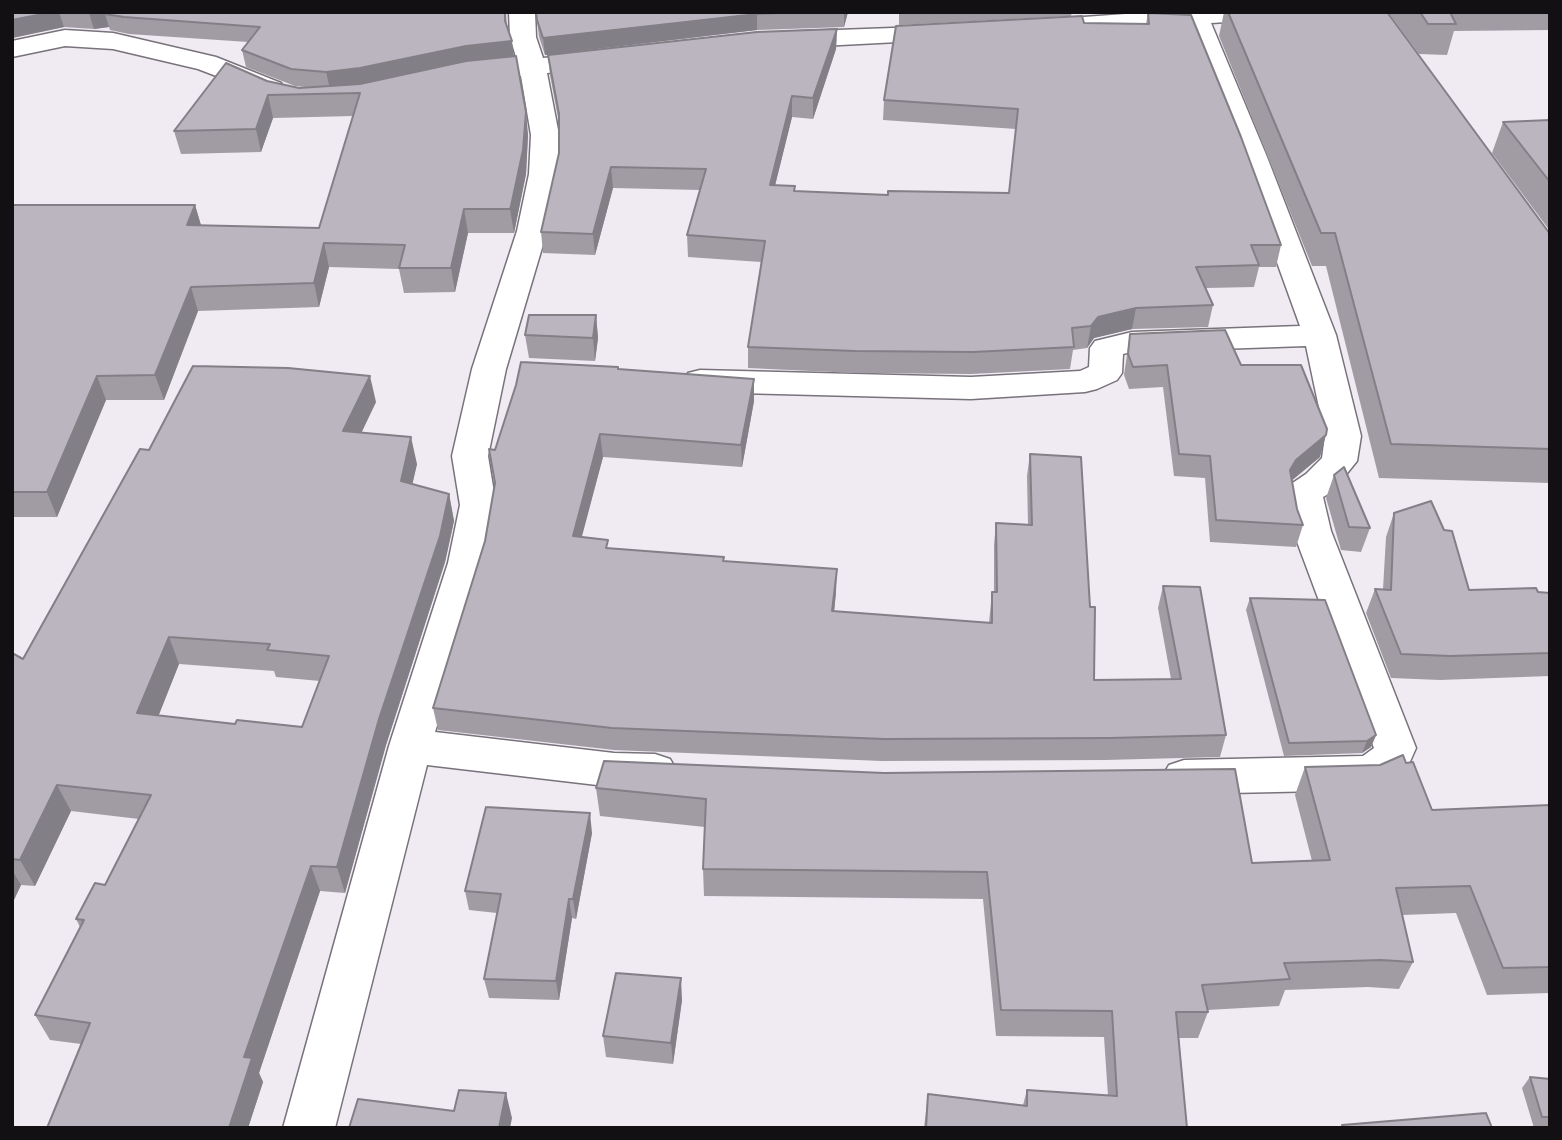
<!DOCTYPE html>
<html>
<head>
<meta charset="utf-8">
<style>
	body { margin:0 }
	#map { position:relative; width:1562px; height:1140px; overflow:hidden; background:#f0eaf3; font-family:"Sofia Sans Condensed",sans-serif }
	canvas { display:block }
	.frame { position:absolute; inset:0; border:14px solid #121013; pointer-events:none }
</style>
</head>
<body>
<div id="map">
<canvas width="1562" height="1140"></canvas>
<div class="frame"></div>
</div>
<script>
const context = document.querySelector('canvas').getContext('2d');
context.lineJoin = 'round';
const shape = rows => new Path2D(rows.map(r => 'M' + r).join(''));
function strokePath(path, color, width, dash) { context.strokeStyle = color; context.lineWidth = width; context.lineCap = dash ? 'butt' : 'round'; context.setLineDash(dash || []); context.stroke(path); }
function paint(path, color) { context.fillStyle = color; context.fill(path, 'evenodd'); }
const minor = shape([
	[509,12,535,12,536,37,543,58,602,52,611,54,615,60,611,66,602,68,547,73,559,135,559,174,547,231,506,369,488,456,496,505,486,563,435,732,614,753,655,754,670,759,677,771,670,783,655,788,614,787,427,765,335,1128,283,1128,389,746,448,563,460,505,452,456,472,369,517,231,529,174,531,135,521,76,466,81,457,79,453,73,457,67,466,65,517,60,510,37,509,12],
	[1153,12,1272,12,1269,17,1260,20,1211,23,1267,157,1336,335,1361,436,1357,461,1332,492,1323,497,1331,531,1416,748,1404,775,1368,790,1184,794,1169,789,1162,777,1169,765,1184,760,1363,756,1374,748,1293,531,1286,493,1291,484,1306,474,1322,458,1325,436,1306,346,1132,352,1123,354,1122,373,1117,380,1097,389,1085,392,971,399,700,392,688,389,683,381,688,373,700,370,971,377,1080,371,1089,367,1090,348,1095,341,1132,332,1300,326,1239,157,1186,25,1056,35,1047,32,1043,27,1047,22,1056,19,1153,12],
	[947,26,956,29,960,34,956,39,783,48,774,46,770,40,774,34,783,32,947,26],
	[65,30,113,33,216,57,281,83,285,89,281,95,271,97,198,69,113,49,65,46,12,57,12,41,65,30]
]);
const wall = shape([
	[12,12,506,12,507,25,514,56,528,135,526,174,514,233,468,233,455,292,404,293,399,269,329,267,319,307,198,311,164,400,106,400,57,517,12,517,12,205,195,205,201,225,319,228,353,116,273,118,261,152,181,154,174,131,267,81,299,88,305,87,295,86,246,67,242,50,248,42,129,34,110,30,109,27,94,29,64,27,12,38],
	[536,12,848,12,844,27,757,30,545,55,539,37],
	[899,12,1072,12,1071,16,899,25],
	[1224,12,1387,12,1550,234,1550,483,1379,478,1326,266,1312,266,1219,36],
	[1388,12,1550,12,1550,30,1454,31,1447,55,1419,54],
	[1148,13,1281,245,1276,267,1259,267,1254,287,1206,288,1213,305,1208,327,1132,329,1094,338,1087,348,1073,350,1070,369,971,374,854,373,748,368,748,347,761,262,688,257,687,235,700,190,613,188,595,255,543,253,541,232,559,153,559,123,550,75,548,55,837,29,836,49,813,119,792,117,775,185,795,186,795,191,887,195,1009,193,1016,129,883,120,884,100,1084,23,1146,24],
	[1550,120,1550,231,1492,153,1503,122],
	[596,315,598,338,595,361,529,358,525,335],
	[1130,334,1241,365,1320,457,1292,480,1297,509,1303,525,1296,547,1210,542,1205,478,1174,476,1163,387,1129,389,1124,375],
	[618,367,619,369,754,401,742,467,603,457,581,537,609,548,724,561,836,592,834,611,989,623,992,592,994,592,994,545,996,523,1028,525,1027,476,1030,454,1094,680,1171,679,1158,608,1163,586,1226,735,1220,757,1105,760,882,761,614,750,438,730,433,708,485,541,495,483,495,450],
	[376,402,361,432,417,464,412,484,449,494,454,521,445,562,386,745,345,893,320,891,259,1073,263,1082,248,1128,47,1128,81,1044,50,1040,35,1015,80,927,76,919,105,885,139,819,71,811,35,886,21,885,12,904,12,653,23,659,149,450],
	[179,664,274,671,276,677,320,681,302,727,235,724,158,716],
	[1334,475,1370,528,1361,552,1341,550,1326,498],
	[1394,513,1469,590,1550,593,1550,676,1440,680,1391,678,1366,613,1375,589,1383,589,1386,537],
	[1250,598,1376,735,1371,747,1362,753,1284,756,1246,610],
	[604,761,1252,863,1312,861,1295,795,1305,767,1380,765,1406,763,1432,810,1550,805,1550,993,1487,995,1456,913,1402,915,1413,962,1399,989,1368,987,1285,990,1279,1006,1207,1010,1208,1012,1198,1038,1179,1038,1187,1128,924,1128,928,1094,1023,1105,1027,1090,1108,1096,1104,1037,996,1036,983,899,704,896,703,869,705,827,600,816,596,788],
	[592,833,576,919,572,918,559,1000,489,998,484,979,497,913,469,910,465,891],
	[682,1000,673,1064,606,1057,603,1036],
	[1530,1077,1550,1079,1550,1128,1534,1128,1522,1088]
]);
const shadedWall = shape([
	[53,12,59,12,64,27,12,38,12,20],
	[109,12,105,14,109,27,94,29,89,13],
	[844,12,848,12,844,27],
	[757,14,757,30,545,55,543,38],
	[837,29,836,49,813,119,813,98],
	[512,41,514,58,330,89,326,72,466,46],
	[268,95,273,118,261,152,256,129],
	[792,96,792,117,770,206,770,185],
	[526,112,528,135,526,174,514,233,510,209],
	[611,167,613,188,595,255,593,234],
	[195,205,202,229,187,225],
	[464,209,468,233,455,292,451,268],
	[324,243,329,267,319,307,314,283],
	[191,287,198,311,164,400,155,375],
	[1136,308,1132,329,1094,338,1087,348,1091,326,1098,317],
	[596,315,598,338,595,361,593,338],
	[97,376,106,400,57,517,47,492],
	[370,376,376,402,350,457,343,431],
	[754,379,754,401,742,467,741,445],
	[600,434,603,457,576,559,573,536],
	[1326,435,1320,457,1290,482,1290,470,1296,460],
	[411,437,417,464,407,508,401,481],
	[449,494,454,521,445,562,386,745,345,893,337,867,379,719],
	[837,569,836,592,832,633,832,611],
	[169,637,179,664,149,740,137,713],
	[1376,735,1371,747,1362,753,1367,741],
	[57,785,71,811,35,886,20,860],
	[590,813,592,833,576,919,573,899],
	[311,866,320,891,259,1073,263,1082,248,1128,229,1128,244,1057],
	[12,870,21,885,12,904],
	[569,899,572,918,559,1000,556,981],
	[681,978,682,1000,673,1064,671,1043],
	[506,1093,512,1118,510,1128,499,1128]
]);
const building = shape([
	[12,12,53,12,12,20,12,12],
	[106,12,505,12,505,21,512,41,466,46,360,68,326,72,291,69,242,50,260,27,124,17,105,14,106,12],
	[536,12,800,12,757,14,543,38,537,20,536,12],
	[1228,12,1387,12,1550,234,1550,449,1391,444,1335,233,1321,233,1228,12],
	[1420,12,1450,12,1456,24,1428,24,1420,12],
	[1148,13,1191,15,1241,137,1281,245,1251,245,1259,265,1196,267,1213,305,1136,308,1098,317,1091,326,1072,328,1074,347,973,352,855,351,748,347,765,241,687,235,706,169,611,167,593,234,541,232,559,153,559,114,548,55,757,32,837,29,813,98,792,96,770,185,795,186,794,191,888,195,888,191,1009,193,1018,109,884,100,896,26,1082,16,1084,23,1149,24,1148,13],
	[516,56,526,112,523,150,511,206,510,209,464,209,451,268,399,268,405,245,324,243,314,283,191,287,155,375,97,376,47,492,12,492,12,205,195,205,187,225,319,228,360,93,268,95,256,129,174,131,226,63,267,81,299,88,360,84,466,61,516,56],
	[1550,120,1550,182,1503,122,1550,120],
	[529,315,596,315,593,338,525,335,529,315],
	[1225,330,1241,365,1301,365,1327,429,1326,435,1296,460,1290,470,1297,509,1303,525,1216,520,1210,456,1179,454,1167,365,1133,367,1128,354,1130,334,1225,330],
	[521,362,618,367,618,369,754,379,741,445,600,434,573,536,608,540,606,548,724,557,723,561,837,569,832,611,992,623,992,592,997,592,996,523,1032,525,1030,454,1081,457,1090,607,1095,607,1094,680,1181,679,1163,586,1200,587,1226,735,1110,738,884,739,612,728,433,708,485,541,495,483,489,449,495,450,516,385,521,362],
	[193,366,288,368,370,376,343,431,411,437,401,481,449,494,440,536,379,719,337,867,311,866,244,1057,252,1058,229,1128,47,1128,90,1023,35,1015,84,920,76,919,95,883,105,885,151,795,57,785,20,860,12,859,12,653,23,659,140,449,149,450,193,366],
	[169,637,270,644,267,650,329,656,302,727,237,720,235,724,137,713,169,637],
	[1344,467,1370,528,1349,527,1334,475,1344,467],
	[1431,501,1444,530,1452,531,1469,590,1536,588,1538,592,1550,593,1550,653,1450,656,1401,654,1375,589,1391,590,1394,513,1431,501],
	[1250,598,1325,600,1376,735,1367,741,1289,743,1250,598],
	[1403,755,1406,763,1413,762,1432,810,1550,805,1550,967,1503,968,1470,886,1396,888,1413,962,1381,960,1284,963,1290,979,1202,985,1208,1012,1176,1012,1187,1128,926,1128,928,1094,1027,1106,1027,1090,1117,1096,1112,1011,1001,1010,987,872,703,869,706,799,596,788,604,761,884,773,1235,769,1252,863,1330,860,1305,767,1380,765,1403,755],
	[486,807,590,813,573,899,569,899,556,981,484,979,501,894,465,891,486,807],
	[616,973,681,978,671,1043,603,1036,616,973],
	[1530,1077,1550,1079,1550,1117,1542,1117,1530,1077],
	[459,1090,506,1093,499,1128,349,1128,358,1099,454,1111,459,1090],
	[1486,1113,1492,1128,1343,1128,1342,1125,1486,1113]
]);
strokePath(minor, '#78727b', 3);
paint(minor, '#fff');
paint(wall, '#a19ca4');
paint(shadedWall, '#837f86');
paint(building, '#bbb5bf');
strokePath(building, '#837f86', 2);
</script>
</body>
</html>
